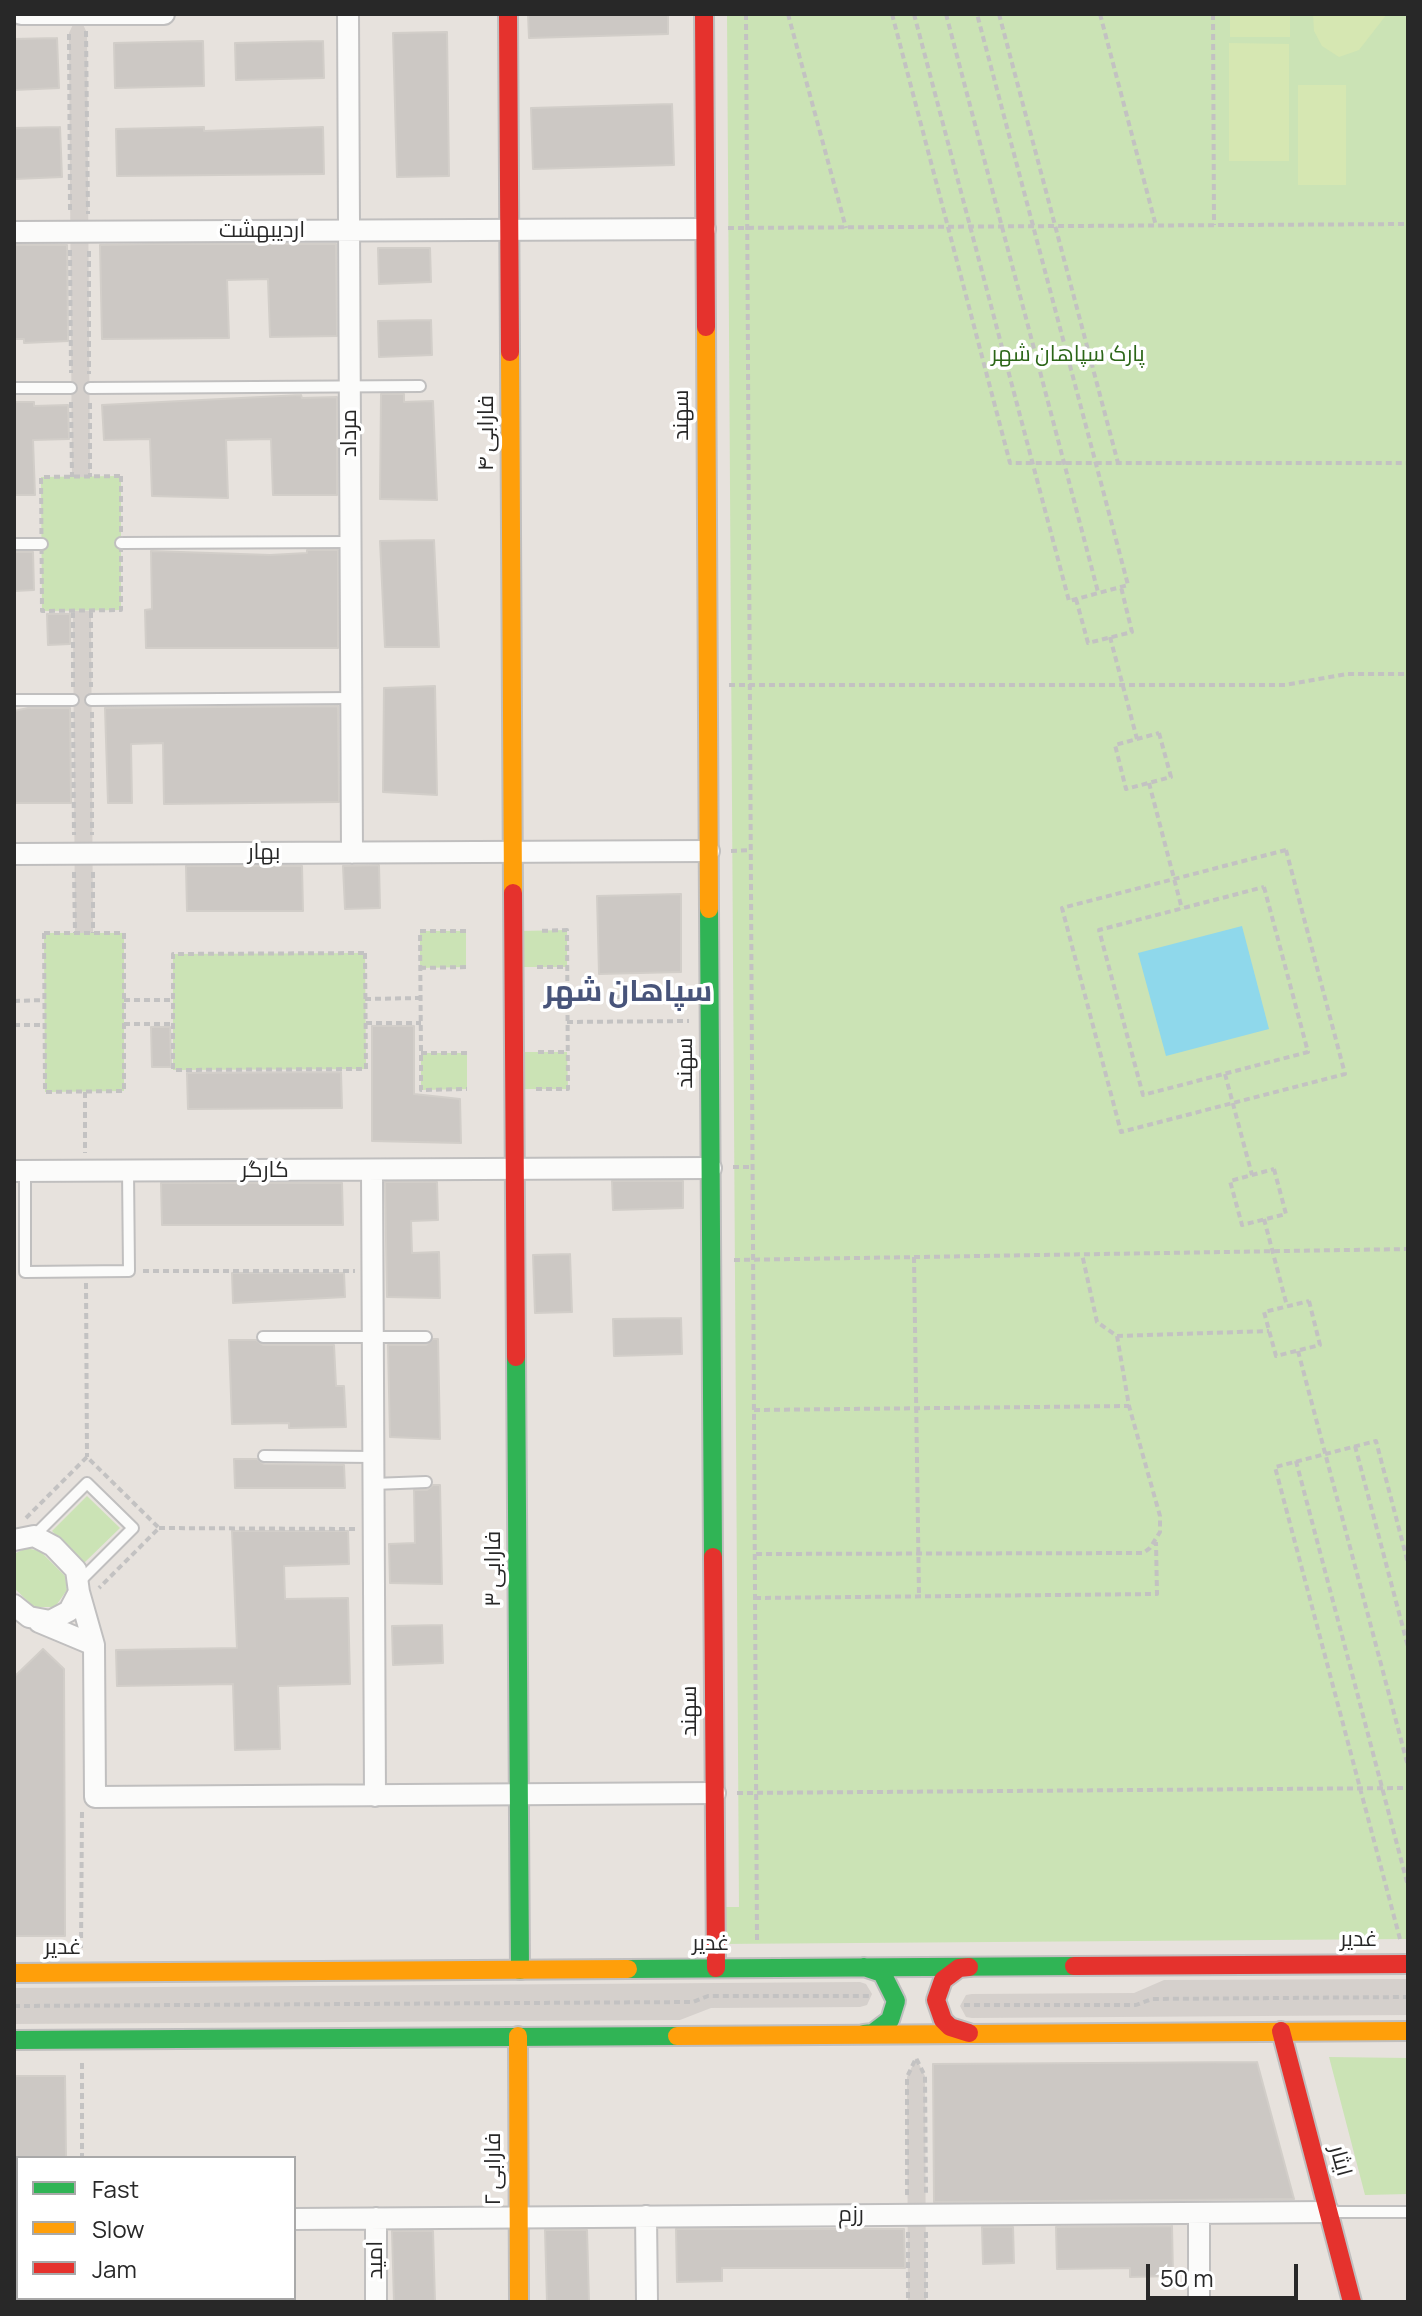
<!DOCTYPE html>
<html>
<head>
<meta charset="utf-8">
<style>
	body { margin:0 }
	#map { position:relative; width:1422px; height:2316px; overflow:hidden; background:#e7e2dd; font-family:Manrope,sans-serif }
	canvas { display:block }
	.frame { position:absolute; inset:0; border:16px solid #282828; pointer-events:none }
	.legend { position:absolute; left:16px; top:2156px; width:280px; height:144px; box-sizing:border-box; background:#fff; border:2px solid #a9a9a9; margin:0; padding:10px 14px; list-style:none; font-size:24px; color:#282828 }
	.legend li { display:flex; align-items:center; gap:16px; height:40px }
	.legend b { width:40px; border:2px solid #a9a9a9 }
	.scale { position:absolute; left:1146px; top:2264px; width:152px; height:36px; box-sizing:border-box; border:4px solid #282828; border-top:0; padding-left:10px; font-size:24px; line-height:28px; white-space:nowrap; color:#282828; -webkit-text-stroke:6px #fff; paint-order:stroke }
</style>
</head>
<body>
<div id="map">
<canvas width="1422" height="2316"></canvas>
<div class="frame"></div>
<ul class="legend">
<li><b style="height:10px;background:#30b455"></b>Fast</li>
<li><b style="height:10px;background:#ff9f0a"></b>Slow</li>
<li><b style="height:10px;background:#e5322d"></b>Jam</li>
</ul>
<div class="scale">50 m</div>
</div>
<script>
const context = document.querySelector('canvas').getContext('2d');
context.lineJoin = 'round';
function paint(path, color) { context.fillStyle = color; context.fill(path, 'evenodd'); }
const shape = rows => new Path2D(rows.map(r => 'M' + r).join(''));
function strokePath(path, color, width, dash) { context.strokeStyle = color; context.lineWidth = width; context.lineCap = dash ? 'butt' : 'round'; context.setLineDash(dash || []); context.stroke(path); }
function label(font, color, halo, rows, align = 'center') {
  context.font = font + ' Manrope,Cairo,sans-serif'; context.lineWidth = 7; context.setLineDash([]); context.textBaseline = 'middle'; context.strokeStyle = halo; context.fillStyle = color; for (const [text, x, y, turn = 0] of rows) {
    context.save(); context.translate(x, y); context.rotate((+turn || 0) * Math.PI / 180); context.textAlign = isNaN(turn) ? turn : align; if (halo) context.strokeText(text, 0, 0); context.fillText(text, 0, 0); context.restore();
  }
}
const green = shape([
	[727,14,1408,14,1408,1939,718,1944,718,1907,739,1907],
	[121,476,121,610,42,611,41,477],
	[567,930,567,967,521,967,521,931],
	[420,931,466,931,466,967,420,968],
	[44,933,124,933,124,1091,45,1092],
	[365,953,366,1069,173,1070,173,954],
	[522,1052,567,1052,568,1089,522,1089],
	[421,1053,467,1053,467,1089,421,1090],
	[87,1496,120,1528,84,1563,52,1531],
	[26,1548,40,1551,65,1576,67,1590,55,1607,34,1607,14,1588,14,1554],
	[1329,2057,1408,2058,1408,2194,1365,2195]
]);
const pitch = shape([
	[1230,14,1290,14,1290,37,1230,37],
	[1313,14,1387,14,1359,50,1339,57,1322,46,1314,31],
	[1229,43,1289,44,1289,161,1229,161],
	[1298,85,1346,85,1346,185,1298,185]
]);
const plaza = shape([
	[78,14,87,33,90,477,72,477,69,33],
	[73,611,91,611,93,933,75,933],
	[1408,1979,1408,2015,972,2018,966,2017,960,2006,966,1995,972,1994,1134,1993,1164,1980],
	[860,1982,866,1984,872,1994,867,2005,860,2007,711,2008,680,2020,14,2024,14,1988],
	[916,2058,925,2076,926,2302,908,2302,907,2077]
]);
const water = shape([
	[1242,926,1269,1029,1166,1056,1138,953]
]);
const building = shape([
	[528,14,668,14,668,34,529,38,528,14],
	[447,32,449,176,397,177,393,33,447,32],
	[57,38,59,88,14,90,14,39,57,38],
	[203,41,204,86,115,88,114,43,203,41],
	[323,41,324,78,236,80,235,43,323,41],
	[672,104,674,165,533,169,531,108,672,104],
	[60,127,62,177,15,179,14,128,60,127],
	[204,127,204,131,323,127,324,174,117,176,116,129,204,127],
	[152,244,336,244,337,336,270,337,268,279,227,280,229,338,102,339,100,245,152,244],
	[14,245,67,245,68,341,24,343,24,339,14,339,14,245],
	[378,248,430,248,431,282,379,284,378,248],
	[431,320,432,355,379,357,378,321,431,320],
	[381,394,404,394,404,402,433,401,437,500,380,499,381,394],
	[301,395,302,398,337,397,337,495,273,495,271,439,226,440,228,498,152,496,150,439,104,440,102,405,301,395],
	[14,402,34,402,34,406,68,405,69,439,33,440,35,495,14,495,14,402],
	[434,540,439,647,385,647,380,541,434,540],
	[307,550,338,550,338,648,146,648,145,610,152,609,151,551,270,555,307,553,307,550],
	[14,552,33,552,34,590,14,591,14,552],
	[47,614,70,614,70,644,48,645,47,614],
	[435,686,437,795,383,792,384,688,435,686],
	[338,706,339,802,164,804,163,743,131,744,132,803,108,803,105,708,338,706],
	[28,708,70,708,71,803,14,803,14,711,28,708],
	[379,865,380,908,345,909,343,866,379,865],
	[186,866,302,866,303,911,187,911,186,866],
	[681,894,681,972,599,974,597,896,681,894],
	[372,1026,414,1026,414,1094,460,1099,461,1143,372,1141,372,1026],
	[151,1027,170,1027,171,1067,152,1067,151,1027],
	[341,1072,342,1108,188,1109,187,1073,341,1072],
	[612,1181,683,1181,683,1208,613,1210,612,1181],
	[385,1182,437,1182,438,1220,411,1221,412,1253,439,1252,440,1298,387,1297,385,1182],
	[161,1183,342,1183,343,1225,162,1225,161,1183],
	[570,1254,572,1312,535,1313,533,1255,570,1254],
	[232,1273,344,1273,345,1297,233,1303,232,1273],
	[681,1318,682,1354,614,1356,613,1319,681,1318],
	[433,1339,438,1339,440,1439,390,1437,388,1345,426,1345,433,1339],
	[229,1340,256,1340,263,1345,334,1345,336,1386,344,1386,346,1427,289,1428,289,1423,232,1424,229,1340],
	[234,1459,257,1459,264,1464,344,1465,345,1488,235,1488,234,1459],
	[433,1485,440,1485,442,1584,390,1583,389,1544,415,1543,414,1490,427,1490,433,1485],
	[232,1531,348,1531,349,1564,284,1566,285,1599,348,1598,350,1684,278,1686,280,1749,235,1750,233,1684,117,1686,116,1650,237,1648,232,1531],
	[442,1625,443,1663,393,1665,392,1626,442,1625],
	[43,1649,64,1669,65,1936,14,1936,14,1677,43,1649],
	[1257,2062,1294,2199,934,2202,933,2064,1257,2062],
	[14,2076,65,2076,66,2158,14,2158,14,2076],
	[1172,2226,1173,2276,1130,2277,1130,2268,1057,2269,1056,2227,1172,2226],
	[982,2227,1013,2227,1014,2263,983,2264,982,2227],
	[676,2229,904,2229,905,2268,722,2268,722,2281,677,2282,676,2229],
	[545,2230,587,2230,589,2302,547,2302,545,2230],
	[392,2231,433,2231,435,2302,394,2302,392,2231]
]);
const path = shape([
	[746,14,757,1943],
	[788,14,846,228],
	[892,14,1010,463,1408,463],
	[914,14,1069,601,1128,585,977,14],
	[946,14,1098,592],
	[999,14,1118,463],
	[1100,14,1156,226],
	[1213,14,1214,225],
	[86,31,88,214],
	[69,34,70,213],
	[728,228,1408,224],
	[70,250,71,373],
	[89,251,89,374],
	[71,402,72,477],
	[90,403,90,477],
	[121,476,121,610,42,611,41,477,121,476],
	[1076,599,1088,643,1132,632,1121,587],
	[73,612,73,687],
	[91,612,91,687],
	[1110,637,1137,739],
	[729,685,1285,685,1347,674,1408,674],
	[73,712,74,835],
	[92,712,92,835],
	[1159,733,1171,777,1126,789,1115,745,1159,733],
	[1149,783,1182,909],
	[1286,850,1345,1074,1121,1132,1062,908,1286,850],
	[731,851,751,850],
	[74,872,75,933],
	[93,872,93,933],
	[1264,887,1308,1052,1143,1095,1099,930,1264,887],
	[466,931,420,931,421,1053,421,1090,467,1089],
	[44,933,124,933,124,1091,45,1092,44,933],
	[365,953,366,1069,173,1070,173,954,365,953],
	[537,967,567,967],
	[420,968,466,967],
	[567,997,689,997],
	[365,999,421,998],
	[124,1000,173,1000],
	[14,1001,44,1000],
	[567,1022,689,1021],
	[366,1023,421,1023],
	[124,1024,173,1024],
	[14,1025,44,1025],
	[538,1052,567,1052],
	[421,1053,467,1053],
	[1225,1074,1252,1175],
	[536,1089,568,1089,567,930,538,931],
	[85,1092,85,1153],
	[733,1167,753,1167],
	[1274,1169,1286,1214,1242,1225,1230,1181,1274,1169],
	[1264,1219,1287,1306],
	[914,1257,919,1596],
	[734,1260,1408,1249],
	[143,1271,355,1271],
	[86,1283,87,1457],
	[1309,1301,1320,1345,1276,1356,1264,1312,1309,1301],
	[1117,1336,1269,1331],
	[1298,1351,1408,1766],
	[754,1410,1129,1406],
	[1355,1446,1408,1647],
	[1296,1461,1408,1886],
	[26,1518,87,1457,159,1528,99,1588],
	[159,1528,355,1529],
	[756,1554,1143,1553,1150,1548,1160,1532,1160,1516,1129,1406,1117,1336,1097,1322,1082,1254],
	[755,1598,1157,1594,1156,1542],
	[737,1793,1408,1788],
	[1400,1939,1275,1467,1376,1441,1408,1563],
	[81,1948,82,1810],
	[964,2005,1136,2005,1152,1999,1408,1997],
	[14,2006,693,2002,708,1996,872,1996],
	[82,2063,82,2158],
	[907,2195,907,2077,916,2058,925,2076,926,2196],
	[908,2232,908,2302],
	[926,2232,926,2302]
]);
const lane = shape([
	[14,388,71,388],
	[90,388,420,386],
	[121,543,350,542],
	[14,544,42,544],
	[14,700,73,700],
	[91,700,351,698],
	[25,1171,25,1272,129,1271,128,1170],
	[263,1337,426,1337],
	[264,1456,373,1457],
	[373,1484,426,1482],
	[34,1536,87,1483,133,1528,79,1582],
	[1331,2212,1408,2212]
]);
const street = shape([
	[21,14,164,14],
	[348,14,352,853],
	[14,232,705,229],
	[14,854,709,851],
	[14,1171,711,1168],
	[372,1171,375,1796],
	[14,1540,34,1536,53,1546,76,1570,79,1592,69,1611,50,1621,29,1617,14,1605],
	[79,1592,94,1645,95,1797,715,1793],
	[39,1622,94,1645],
	[1199,2214,1199,2302],
	[646,2216,647,2302],
	[376,2218,376,2302],
	[294,2219,1329,2212],
	[83,2298,83,2302]
]);
const fast = shape([
	[709,909,713,1557],
	[516,1357,520,1970],
	[864,1967,882,1973,896,2001,890,2020,873,2033,864,2034],
	[628,1969,1074,1966],
	[14,2040,677,2036]
]);
const slow = shape([
	[706,327,709,909],
	[510,352,513,893],
	[14,1973,628,1969],
	[518,2036,519,2302],
	[677,2036,1408,2031]
]);
const jam = shape([
	[508,14,510,352],
	[704,14,706,327],
	[513,893,516,1357],
	[713,1557,716,1968],
	[1074,1966,1408,1964],
	[969,1967,959,1968,943,1980,936,2000,943,2020,950,2027,969,2033],
	[1281,2031,1352,2302]
]);
const streetNames = [
	["اردیبهشت",262,231],
	["سهند",682,415,-90],
	["مرداد",350,433,-90],
	["فارابی ۴",487,433,-90],
	["بهار",264,853],
	["سهند",686,1063,-90],
	["کارگر",265,1171],
	["فارابی ۳",494,1569,-90],
	["سهند",690,1711,-90],
	["غدیر",1359,1940],
	["غدیر",711,1944],
	["غدیر",63,1948],
	["ایثار",1340,2161,75],
	["فارابی ۲",494,2169,-90],
	["رزم",851,2215],
	["امید",376,2260,-90]
];
const parkNames = [
	["پارک سپاهان شهر",1068,355]
];
const districtNames = [
	["سپاهان شهر",628,993]
];
paint(green, '#cbe3b5');
paint(pitch, '#d6e7b2');
paint(plaza, '#d5d0cc');
paint(water, '#8fd8eb');
paint(building, '#ccc8c4');
strokePath(building, '#d2cec9', 2);
strokePath(lane, '#c0bfbf', 14);
strokePath(street, '#c0bfbf', 24);
strokePath(fast, '#c0bfbf', 22);
strokePath(slow, '#c0bfbf', 22);
strokePath(jam, '#c0bfbf', 22);
strokePath(path, '#c3c2c2', 4, [6, 4]);
strokePath(lane, '#fbfbfa', 10);
strokePath(street, '#fbfbfa', 20);
strokePath(fast, '#30b455', 18);
strokePath(slow, '#ff9f0a', 18);
strokePath(jam, '#e5322d', 18);
label('22px', '#282828', '#fff', streetNames);
label('22px', '#2c6618', '#fff', parkNames);
label('bold 30px', '#48547a', '#fff', districtNames);
</script>
</body>
</html>
